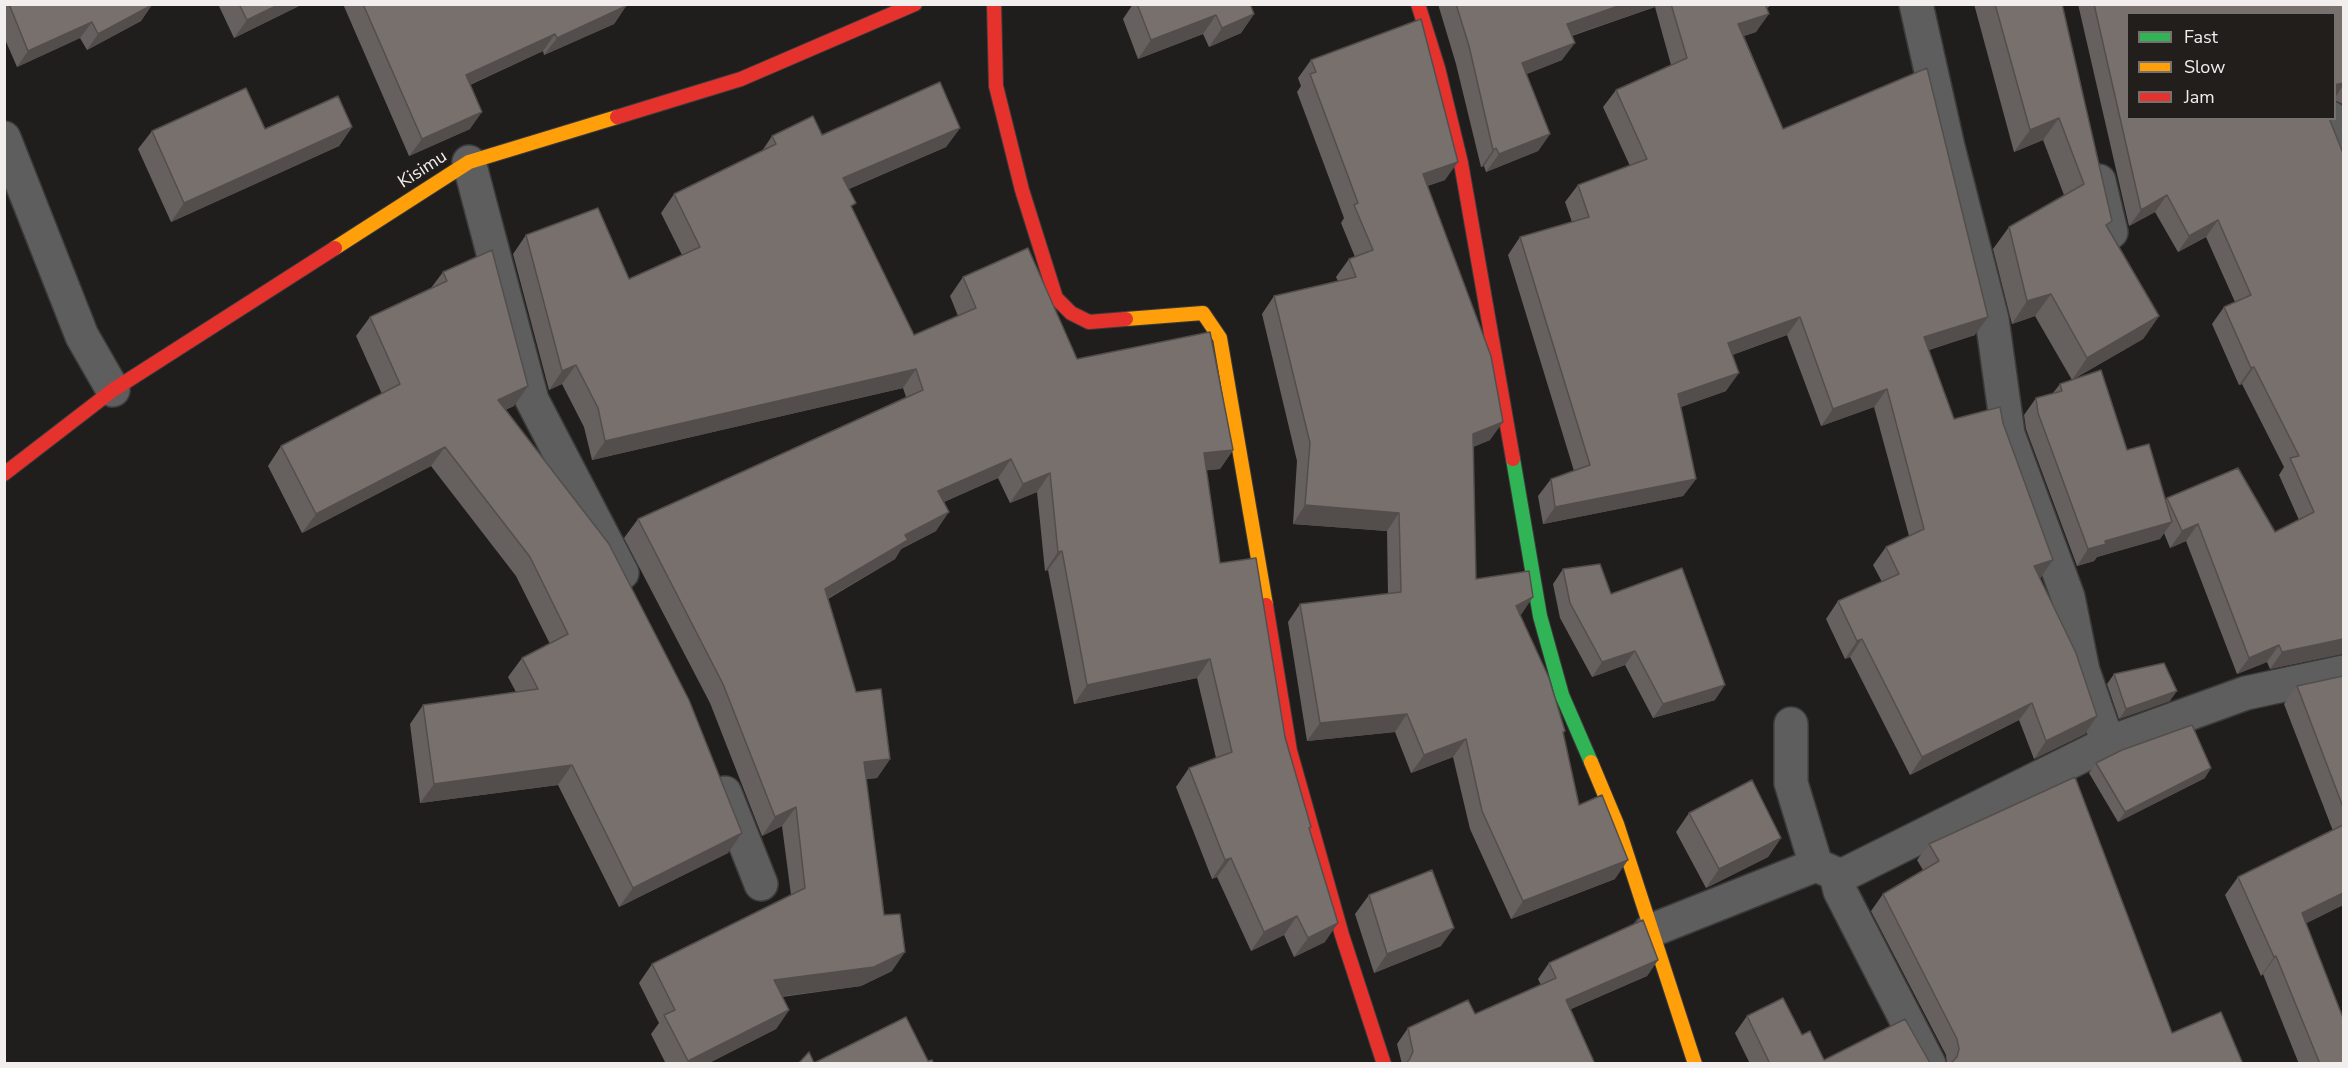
<!DOCTYPE html>
<html>
<head>
<meta charset="utf-8">
<style>
	body { margin:0 }
	#map { position:relative; width:2348px; height:1068px; overflow:hidden; background:#201e1d; font-family:"Nunito Sans",sans-serif }
	canvas { display:block }
	.frame { position:absolute; inset:0; border:6px solid #f1eeed; pointer-events:none }
	.legend { position:absolute; left:2126px; top:12px; width:210px; height:108px; box-sizing:border-box; background:#211e1c; border:2px solid #747170; margin:0; padding:8px 10px; list-style:none; font-size:18px; color:#f1eeed }
	.legend li { display:flex; align-items:center; gap:12px; height:30px }
	.legend b { width:30px; border:2px solid #747170 }
</style>
</head>
<body>
<div id="map">
<canvas width="2348" height="1068"></canvas>
<div class="frame"></div>
<ul class="legend">
<li><b style="height:8px;background:#30b455"></b>Fast</li>
<li><b style="height:8px;background:#ff9f0a"></b>Slow</li>
<li><b style="height:8px;background:#e5322d"></b>Jam</li>
</ul>
</div>
<script>
const context = document.querySelector('canvas').getContext('2d');
context.lineJoin = 'round';
const shape = rows => new Path2D(rows.map(r => 'M' + r).join(''));
function strokePath(path, color, width, dash) { context.strokeStyle = color; context.lineWidth = width; context.lineCap = dash ? 'butt' : 'round'; context.setLineDash(dash || []); context.stroke(path); }
function paint(path, color) { context.fillStyle = color; context.fill(path, 'evenodd'); }
function label(font, color, halo, rows, align = 'center') {
  context.font = font + ' "Nunito Sans",sans-serif'; context.lineWidth = 6; context.setLineDash([]); context.textBaseline = 'middle'; context.strokeStyle = halo; context.fillStyle = color; for (const [text, x, y, turn = 0] of rows) {
    context.save(); context.translate(x, y); context.rotate((+turn || 0) * Math.PI / 180); context.textAlign = isNaN(turn) ? turn : align; if (halo) context.strokeText(text, 0, 0); context.fillText(text, 0, 0); context.restore();
  }
}
const street = shape([
	[1916,4,1948,147,1992,319,2008,434,2068,597,2083,671,2108,743],
	[2331,118,2344,156],
	[4,138,82,336,113,390],
	[469,162,532,400,622,573],
	[2099,181,2111,232],
	[1791,724,1791,783,1816,865],
	[725,793,761,884],
	[1650,931,1816,865,1841,876],
	[1929,1064,1840,891,1838,883,1841,876,2108,743,2246,693,2344,672]
]);
const fast = shape([
	[1513,459,1540,616,1562,695,1591,762]
]);
const slow = shape([
	[335,248,469,162,617,117],
	[1126,319,1203,313,1220,338,1266,605],
	[1591,762,1617,824,1695,1064]
]);
const jam = shape([
	[994,4,996,86,1022,190,1056,298,1071,313,1089,322,1126,319],
	[1418,4,1438,68,1461,163,1513,459],
	[617,117,741,79,915,4],
	[4,474,113,390,335,248],
	[1266,605,1290,751,1342,935,1384,1064]
]);
const wall = shape([
	[4,4,152,4,141,21,87,50,80,38,17,67,4,37],
	[218,4,303,4,234,38],
	[343,4,625,4,626,6,614,24,544,55,543,51,470,85,470,129,409,156],
	[1133,4,1250,4,1254,14,1241,33,1209,47,1203,34,1138,59,1123,19],
	[1438,4,1773,4,1767,8,1756,32,1744,36,1783,129,1975,335,1929,350,1954,419,2003,423,2053,560,2041,577,2040,578,2097,716,2085,734,2034,759,2019,720,1910,775,1850,657,1845,659,1826,619,1838,601,1882,582,1873,565,1886,547,1909,536,1874,407,1821,426,1787,335,1732,355,1726,391,1681,407,1696,479,1683,496,1543,524,1538,496,1551,479,1574,471,1508,255,1520,237,1572,222,1565,202,1578,185,1630,166,1603,107,1616,90,1671,65,1655,7,1572,36,1562,60,1526,74,1550,134,1538,151,1486,172,1484,166,1481,167,1456,64],
	[1974,4,2062,4,2108,228,2159,316,2143,339,2072,380,2127,450,2165,501,2167,498,2275,532,2299,520,2279,475,2284,467,2242,384,2239,385,2212,324,2224,307,2235,302,2206,237,2178,252,2155,212,2129,226,2078,4,2343,4,2343,104,2334,100,2334,14,2127,14,2329,118,2341,654,2270,669,2267,662,2237,674,2186,541,2170,548,2164,533,2160,539,2097,557,2094,561,2077,566,2026,429,2024,415,2036,398,2053,393,2060,384,2072,380,2035,316,2012,324,1993,249,2009,227,2064,195,2043,140,2014,152],
	[1311,60,1445,180,1427,186,1490,440,1473,447,1476,579,1520,616,1565,731,1563,734,1579,805,1615,879,1511,919,1470,829,1453,757,1411,773,1395,732,1307,741,1288,622,1300,604,1388,594,1387,531,1293,524,1297,461,1262,314,1274,296,1338,281,1336,277,1349,259,1355,257,1341,223,1344,218,1297,92,1301,86,1298,78],
	[352,127,339,146,171,222,138,149,152,131],
	[960,128,946,147,849,189,852,208,914,335,958,316,950,296,963,277,1077,359,1233,450,1220,469,1206,470,1220,563,1285,737,1311,827,1309,830,1325,942,1294,957,1284,935,1251,951,1217,877,1212,879,1176,787,1189,768,1216,758,1197,678,1074,704,1048,570,1045,571,1037,492,1010,503,998,478,944,502,936,531,901,549,895,559,828,599,856,692,890,759,877,778,866,779,892,971,861,986,782,997,789,1010,776,1029,707,1064,666,1064,651,1034,659,1023,639,983,652,964,791,895,782,826,762,836,710,703,624,538,638,519,906,397,903,388,592,460,584,427,562,384,549,390,513,254,526,235,629,279,682,255,661,213,674,194,762,151,772,136],
	[443,272,514,406,505,410,728,853,619,907,558,785,420,803,410,724,423,705,516,692,508,677,522,658,550,644,516,576,431,466,302,533,268,466,281,446,382,394,356,336,370,317,431,288],
	[1563,569,1611,594,1715,700,1653,718,1625,665,1592,677,1560,618,1553,584],
	[2114,674,2170,701,2119,719,2107,684],
	[2343,676,2343,905,2306,923,2343,1064,2299,1064,2263,974,2261,976,2225,895,2238,877,2333,831,2284,704,2297,686],
	[2096,763,2205,778,2118,822,2089,773],
	[1689,813,1781,838,1768,857,1706,888,1676,832],
	[1929,844,2172,1033,2243,1064,1947,1064,1946,1055,1871,911,1883,894,1923,870,1917,860],
	[1369,895,1441,946,1374,973,1355,914],
	[1658,960,1647,976,1571,1009,1595,1064,1402,1064,1397,1044,1408,1028,1475,1014,1541,985,1538,979,1549,963],
	[1747,1016,1802,1035,1824,1060,1933,1064,1750,1064,1735,1033]
]);
const shadedWall = shape([
	[280,4,303,4,234,38,247,20],
	[1624,4,1657,4,1655,7,1555,41,1567,24],
	[152,5,141,21,87,50,98,34],
	[626,6,614,24,544,55,557,38],
	[1254,14,1241,33,1209,47,1222,28],
	[1769,14,1756,32,1726,42,1738,24],
	[1216,15,1203,34,1138,59,1151,40],
	[92,22,80,38,17,67,28,51],
	[555,34,543,51,453,92,466,75],
	[1575,43,1562,60,1510,81,1522,63],
	[2343,83,2343,86,2334,99,2334,85],
	[482,112,470,129,409,156,422,139],
	[2059,118,2043,140,2014,152,2030,130],
	[352,127,339,146,171,222,184,203],
	[960,128,946,147,830,197,843,178],
	[1550,134,1538,151,1486,172,1499,154],
	[1496,148,1484,166,1481,167,1493,150],
	[1458,162,1445,180,1410,192,1423,174],
	[2167,195,2155,212,2129,226,2141,210],
	[2218,220,2206,237,2178,252,2189,236],
	[2051,294,2035,316,2012,324,2027,301],
	[2159,316,2143,339,2072,380,2087,358],
	[1800,317,1787,335,1716,361,1728,343],
	[1988,317,1975,335,1912,355,1924,337],
	[576,365,562,384,549,390,562,371],
	[2254,367,2242,384,2239,385,2251,368],
	[916,369,903,388,592,460,605,441],
	[1739,373,1726,391,1666,412,1678,394],
	[528,386,514,406,484,419,498,400],
	[1887,389,1874,407,1821,426,1833,409],
	[1503,422,1490,440,1461,452,1473,434],
	[445,447,431,466,302,533,316,514],
	[1233,450,1220,469,1191,472,1204,453],
	[1011,459,998,478,925,510,938,491],
	[1050,473,1037,492,1010,503,1023,484],
	[1696,479,1683,496,1543,524,1555,507],
	[1305,505,1399,513,1387,531,1293,524],
	[949,512,936,531,901,549,895,559,811,608,825,589,905,535],
	[2172,522,2160,539,2097,557,2094,561,2077,566,2088,549,2105,541],
	[2198,524,2186,541,2170,548,2182,531],
	[1062,551,1048,570,1045,571,1058,552],
	[2053,560,2041,577,2021,584,2034,566],
	[1533,597,1521,615,1503,624,1516,606],
	[1862,639,1850,657,1845,659,1857,641],
	[2343,639,2343,654,2270,669,2282,652],
	[2279,645,2267,662,2237,674,2249,658],
	[1635,651,1625,665,1592,677,1602,662],
	[1210,659,1197,678,1074,704,1087,685],
	[1725,685,1715,700,1653,718,1663,704],
	[2177,691,2170,701,2119,719,2126,709],
	[2032,703,2019,720,1910,775,1922,757],
	[1407,714,1395,732,1307,741,1320,723],
	[2097,716,2085,734,2034,759,2046,741],
	[1466,739,1453,757,1411,773,1424,755],
	[890,759,877,778,851,781,864,762],
	[572,765,558,785,420,803,434,784],
	[2211,768,2205,778,2118,822,2125,812],
	[796,807,782,826,762,836,775,817],
	[742,833,728,853,619,907,633,888],
	[1781,838,1768,857,1706,888,1719,869],
	[1231,858,1217,877,1212,879,1225,860],
	[1628,860,1615,879,1511,919,1523,901],
	[2343,893,2343,905,2289,932,2302,913],
	[1297,916,1284,935,1251,951,1264,932],
	[1338,923,1325,942,1294,957,1308,938],
	[1454,928,1441,946,1374,973,1387,954],
	[905,952,892,971,861,986,760,999,774,980],
	[2276,956,2263,974,2261,976,2274,957],
	[1658,960,1647,976,1555,1016,1566,1000],
	[789,1010,776,1029,707,1064,686,1064,688,1061]
]);
const building = shape([
	[9,4,152,4,152,5,98,34,92,22,28,51,9,4],
	[239,4,280,4,247,20,239,4],
	[363,4,625,4,626,6,557,38,555,34,466,75,482,112,422,139,363,4],
	[1137,4,1250,4,1254,14,1222,28,1216,15,1151,40,1137,4],
	[1456,4,1624,4,1567,24,1575,43,1522,63,1550,134,1499,154,1496,148,1493,150,1469,46,1456,4],
	[1671,4,1765,4,1769,14,1738,24,1783,129,1927,68,1988,317,1924,337,1954,419,2000,407,2003,423,2053,560,2034,566,2076,653,2097,716,2046,741,2032,703,1922,757,1862,639,1857,641,1838,601,1899,574,1886,547,1924,529,1887,389,1833,409,1800,317,1728,343,1739,373,1678,394,1696,479,1555,507,1551,479,1590,465,1520,237,1589,217,1578,185,1647,159,1616,90,1687,58,1671,4],
	[1995,4,2062,4,2112,221,2106,225,2159,316,2087,358,2051,294,2027,301,2009,227,2084,184,2059,118,2030,130,1995,4],
	[2094,4,2343,4,2343,83,2334,85,2334,14,2127,14,2127,118,2329,118,2343,153,2343,639,2282,652,2279,645,2249,658,2198,524,2182,531,2167,498,2238,468,2275,532,2314,512,2290,458,2299,456,2254,367,2251,368,2224,307,2251,295,2218,220,2189,236,2167,195,2141,210,2094,4],
	[1421,19,1458,162,1423,174,1491,356,1503,422,1473,434,1476,579,1529,571,1533,597,1516,606,1549,678,1565,731,1563,732,1579,805,1602,795,1628,860,1523,901,1482,811,1466,739,1424,755,1407,714,1320,723,1300,604,1401,592,1399,513,1305,505,1310,443,1274,296,1356,277,1349,259,1373,250,1354,205,1358,203,1310,74,1316,72,1311,60,1421,19],
	[940,82,960,128,843,178,856,203,851,206,914,335,976,308,963,277,1028,248,1077,359,1210,332,1233,450,1204,453,1220,563,1256,558,1285,737,1311,827,1309,828,1338,923,1308,938,1297,916,1264,932,1231,858,1225,860,1189,768,1232,752,1210,659,1087,685,1062,551,1058,552,1050,473,1023,484,1011,459,938,491,949,512,905,535,908,540,825,589,856,692,881,689,890,759,864,762,884,915,900,914,905,952,874,967,774,980,789,1010,688,1061,664,1015,675,1010,652,964,805,888,796,807,775,817,723,684,638,519,923,390,916,369,605,441,598,408,576,365,562,371,526,235,598,208,629,279,700,247,674,194,776,144,772,136,813,116,822,135,940,82],
	[246,88,265,129,338,96,352,127,184,203,152,131,246,88],
	[492,250,528,386,498,400,609,544,689,700,742,833,633,888,572,765,434,784,423,705,538,689,522,658,568,634,530,557,445,447,316,514,281,446,400,384,370,317,447,281,443,272,492,250],
	[2101,370,2127,450,2149,444,2172,522,2105,541,2106,544,2088,549,2038,413,2036,398,2062,391,2060,384,2101,370],
	[1600,564,1611,594,1682,568,1725,685,1663,704,1635,651,1602,662,1570,603,1563,569,1600,564],
	[2164,663,2177,691,2126,709,2114,674,2164,663],
	[2343,676,2343,807,2297,686,2343,676],
	[2192,725,2211,768,2125,812,2096,763,2122,750,2192,725],
	[2075,777,2172,1033,2221,1012,2243,1064,1950,1064,1957,1057,1959,1049,1957,1039,1883,894,1939,861,1929,844,2075,777],
	[1752,780,1781,838,1719,869,1689,813,1752,780],
	[2343,825,2343,893,2302,913,2343,1018,2343,1064,2320,1064,2276,956,2274,957,2238,877,2343,825],
	[1432,870,1454,928,1387,954,1369,895,1432,870],
	[1643,920,1658,960,1566,1000,1595,1064,1405,1064,1409,1060,1413,1052,1408,1028,1468,1000,1475,1014,1556,978,1549,963,1643,920],
	[1783,998,1802,1035,1810,1031,1824,1060,1905,1019,1930,1063,1933,1064,1770,1064,1747,1016,1783,998],
	[906,1017,928,1061,932,1060,934,1064,798,1064,809,1052,814,1063,906,1017]
]);
const streetNames = [
	["Kisimu",423,170,-33]
];
strokePath(street, '#3c3b3b', 36);
strokePath(fast, '#3c3b3b', 16);
strokePath(slow, '#3c3b3b', 16);
strokePath(jam, '#3c3b3b', 16);
strokePath(street, '#5e5e5e', 33);
strokePath(fast, '#30b455', 14);
strokePath(slow, '#ff9f0a', 14);
strokePath(jam, '#e5322d', 14);
paint(wall, '#66605e');
paint(shadedWall, '#534e4c');
paint(building, '#77706d');
strokePath(building, '#534e4c', 1.5);
label('18px', '#f1eeed', '#211e1c', streetNames);
</script>
</body>
</html>
